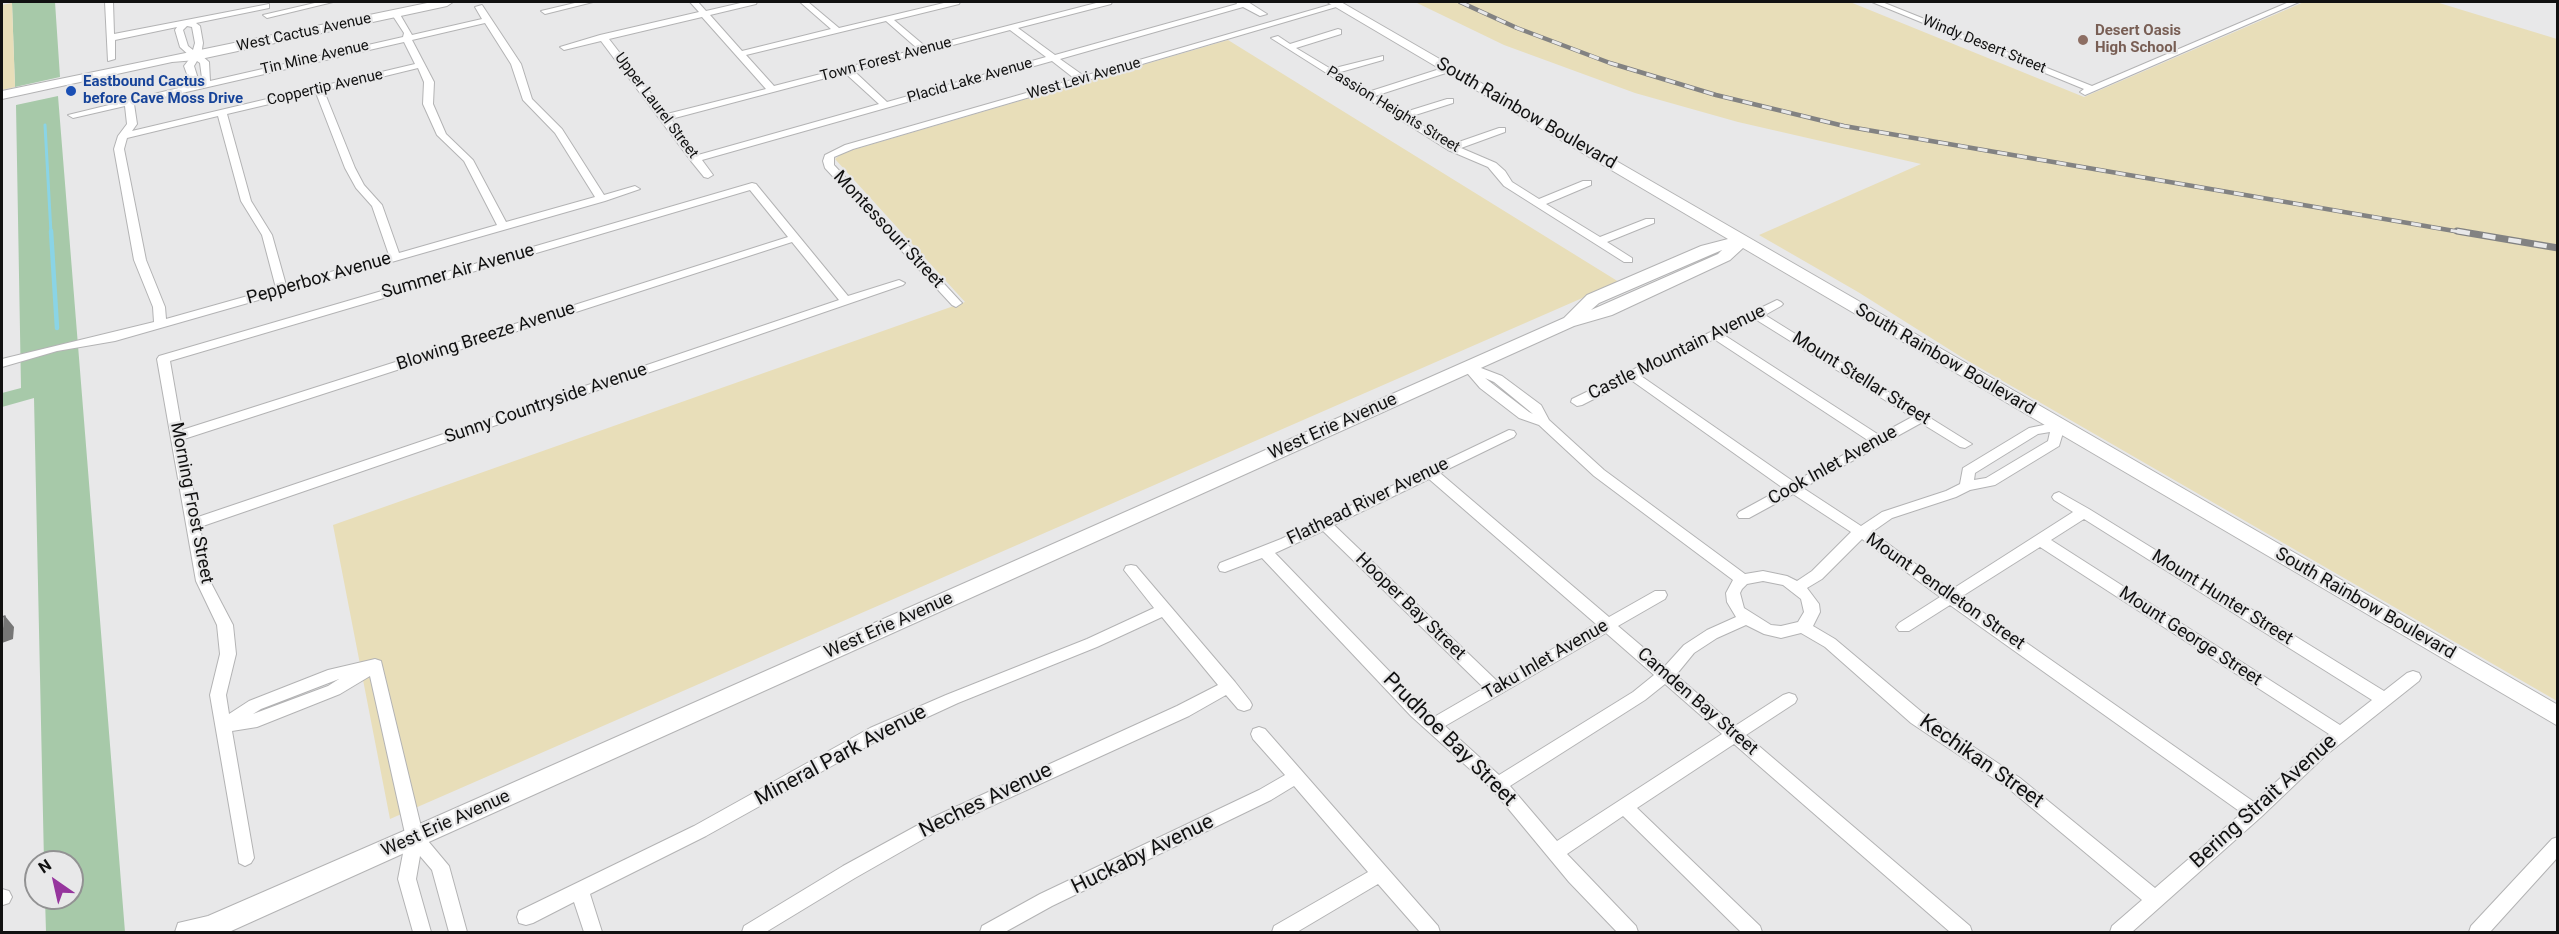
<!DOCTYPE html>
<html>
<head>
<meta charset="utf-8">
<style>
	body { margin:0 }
	#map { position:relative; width:2559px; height:934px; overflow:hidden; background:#e8e8e9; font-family:Roboto,sans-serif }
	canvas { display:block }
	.frame { position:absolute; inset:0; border:3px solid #111; pointer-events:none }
	.north { position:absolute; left:24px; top:850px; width:60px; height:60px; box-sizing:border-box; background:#e8e8e9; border:2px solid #929293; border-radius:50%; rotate:326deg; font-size:16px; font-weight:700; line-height:24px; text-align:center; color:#111 }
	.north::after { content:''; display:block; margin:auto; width:21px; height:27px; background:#96359d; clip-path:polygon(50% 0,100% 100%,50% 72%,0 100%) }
</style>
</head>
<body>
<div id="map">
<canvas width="2559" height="934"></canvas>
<div class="frame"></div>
<div class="north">N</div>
</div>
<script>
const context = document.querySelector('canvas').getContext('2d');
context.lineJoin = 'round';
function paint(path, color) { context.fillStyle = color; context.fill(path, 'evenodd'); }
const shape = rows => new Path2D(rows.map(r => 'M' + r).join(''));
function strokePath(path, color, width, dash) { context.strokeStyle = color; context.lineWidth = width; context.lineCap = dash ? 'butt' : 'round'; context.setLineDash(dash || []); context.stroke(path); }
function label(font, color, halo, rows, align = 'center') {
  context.font = font + ' Roboto,sans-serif'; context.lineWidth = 4.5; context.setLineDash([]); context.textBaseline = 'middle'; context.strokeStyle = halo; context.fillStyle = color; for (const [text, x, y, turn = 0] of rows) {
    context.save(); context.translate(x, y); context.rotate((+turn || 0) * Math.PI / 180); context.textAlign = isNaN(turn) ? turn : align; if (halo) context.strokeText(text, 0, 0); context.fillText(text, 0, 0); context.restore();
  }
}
const green = shape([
	[21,2,55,2,60,77,15,87,12,3],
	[58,96,125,932,46,932,45,898,72,898,72,862,44,862,34,398,2,407,2,393,21,388,16,105]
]);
const sand = shape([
	[1415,2,1850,2,2084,97,2304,2,2436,2,2557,39,2557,701,1963,358,1858,292,1759,235,1921,164,1738,122,1635,93,1504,45],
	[12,3,15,87,2,90,2,5],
	[1228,40,1619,282,390,819,333,525,965,302,835,159,842,153]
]);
const streamFar1 = shape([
	[45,125,51,233]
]);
const stream = shape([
	[51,231,57,328]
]);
const street = shape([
	[105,2,113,2,114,34,269,4,269,8,196,23,200,26,203,43,201,55,209,62,210,81,403,37,404,33,391,13,392,11,398,11,412,35,482,19,475,7,482,5,521,64,532,99,562,129,604,195,635,186,640,189,605,201,115,341,57,351,2,367,2,359,154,322,153,307,134,260,114,149,118,136,127,124,125,106,73,118,68,115,191,85,184,66,191,57,180,47,175,30,177,27,115,40,115,59,108,61,105,2],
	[485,23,511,64,523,100,555,133,595,197,506,222,473,160,446,134,433,104,434,82,412,40,485,23],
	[187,26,192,27,195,43,193,50,188,46,183,30,187,26],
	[404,42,415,64,132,131,137,124,134,104,404,42],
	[197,61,200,63,202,78,199,82,194,66,197,61],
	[418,68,424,82,423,104,437,135,464,161,497,225,399,253,382,205,364,185,355,168,324,91,418,68],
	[316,93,345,168,356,188,372,206,389,255,286,285,272,235,251,201,227,114,316,93],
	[218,116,241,201,262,235,276,288,166,319,165,307,146,260,124,149,127,138,218,116],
	[319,2,333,2,267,18,263,15,319,2],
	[579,2,593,2,545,14,541,11,579,2],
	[690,2,698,2,706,11,745,2,757,2,756,4,710,15,742,51,831,29,800,2,808,2,839,28,948,2,960,2,959,4,894,20,926,47,1100,2,1112,2,1111,4,1018,28,1055,55,1237,4,1236,2,1248,2,1267,14,1260,16,1243,7,1060,59,1084,76,1336,3,1343,5,853,149,834,157,834,165,960,301,962,303,956,307,952,305,825,168,823,161,825,155,845,145,1075,79,1052,61,702,160,713,175,708,178,704,177,691,161,601,41,564,50,560,47,600,35,699,12,690,2],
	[702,17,766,89,667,114,609,39,702,17],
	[886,21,918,49,774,86,746,55,886,21],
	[1010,30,1046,57,887,102,854,71,1010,30],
	[845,73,879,104,698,155,671,119,845,73],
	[1872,2,1882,2,2092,86,2289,2,2299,2,2085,95,2080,92,2084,89,1872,2],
	[1338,29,1341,30,1341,34,1296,48,1331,69,1383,56,1383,60,1337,73,1368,92,1446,67,1452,67,1452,71,1375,96,1402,113,1447,99,1453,99,1453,103,1409,117,1453,144,1499,128,1505,128,1505,132,1461,148,1496,163,1505,171,1512,182,1539,199,1583,181,1591,181,1591,185,1546,204,1600,237,1646,219,1654,219,1654,223,1607,242,1632,258,1632,262,1624,262,1504,186,1488,167,1448,150,1271,38,1278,36,1290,44,1338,29],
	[752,183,756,184,848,296,899,280,905,283,903,285,200,527,210,581,233,625,236,654,226,695,229,714,249,701,328,670,375,659,381,661,423,835,449,866,467,932,449,932,432,870,420,856,416,879,431,932,413,932,398,879,406,838,370,676,340,694,257,727,232,731,254,858,251,863,245,866,239,863,210,695,220,654,217,625,196,581,157,359,159,356,752,183],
	[750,190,788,237,182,430,170,361,750,190],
	[792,242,839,300,198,517,184,439,792,242],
	[339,679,328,686,253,714,261,709,339,679],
	[1777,300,1781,302,1783,304,1781,306,1765,315,1972,444,1965,448,1960,447,1921,423,1803,488,1861,526,1882,512,1946,491,1960,484,1963,468,2029,428,2058,422,2065,426,2059,446,1995,485,1970,490,1956,497,1892,518,1872,532,1951,590,2073,512,2054,500,2052,497,2054,494,2059,492,2089,509,2384,691,2407,673,2413,671,2419,673,2421,677,2419,681,2326,755,2261,817,2132,932,2110,932,2112,926,2142,900,2008,788,1911,723,1825,647,1801,633,1781,638,1764,634,1746,625,1717,638,1694,653,1676,675,1735,726,1783,695,1789,693,1795,695,1797,699,1795,703,1746,735,1970,926,1972,932,1950,932,1734,744,1637,808,1760,926,1762,932,1741,932,1623,816,1567,854,1636,926,1638,932,1617,932,1569,882,1492,789,1411,716,1262,558,1225,572,1220,571,1218,567,1220,563,1281,539,1509,430,1514,431,1516,434,1514,437,1440,473,1609,617,1655,591,1665,591,1667,595,1665,599,1618,626,1665,666,1684,645,1707,630,1736,617,1727,602,1726,593,1733,580,1594,476,1539,425,1519,418,1480,388,1462,367,1468,363,1502,376,1541,405,1549,420,1604,470,1745,574,1763,571,1787,576,1797,581,1812,571,1851,532,1793,494,1749,518,1739,518,1737,515,1739,512,1783,488,1631,380,1582,405,1577,406,1571,402,1572,399,1777,300],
	[1755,319,1912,417,1879,435,1724,335,1755,319],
	[1714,339,1869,441,1794,482,1641,376,1714,339],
	[1485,378,1494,382,1533,414,1529,412,1485,378],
	[2050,432,2048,441,1986,478,1974,480,1975,473,2038,434,2050,432],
	[1429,479,1596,624,1497,681,1334,525,1429,479],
	[2084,519,2372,700,2340,725,2051,540,2084,519],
	[1323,531,1484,688,1434,717,1423,706,1275,553,1323,531],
	[1862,539,1940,597,1899,623,1896,627,1899,631,1909,631,1950,605,2242,813,2155,888,2020,778,1923,713,1835,639,1813,626,1820,612,1819,604,1807,588,1822,579,1862,539],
	[2040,547,2329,734,2254,802,1961,597,2040,547],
	[1763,581,1783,585,1801,599,1804,612,1798,622,1781,626,1771,625,1744,608,1740,593,1742,589,1747,584,1763,581],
	[1606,633,1654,675,1633,692,1499,775,1445,726,1606,633],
	[1665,684,1722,734,1557,841,1510,786,1645,700,1665,684],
	[1131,565,1136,566,1235,682,1250,701,1252,705,1250,709,1244,711,1238,709,1226,695,1189,716,941,829,855,878,766,932,742,932,744,926,843,866,929,819,1177,706,1218,685,1162,617,1097,647,958,703,882,738,706,836,590,894,602,932,584,932,574,902,533,923,526,925,519,923,517,917,519,911,694,826,870,728,946,695,1087,639,1154,608,1124,570,1126,566,1131,565],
	[1259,727,1265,729,1438,926,1440,932,1420,932,1378,884,1297,932,1272,932,1274,926,1368,872,1294,786,1271,800,1052,906,1005,932,980,932,982,926,1040,894,1259,790,1285,775,1253,739,1251,734,1253,729,1259,727],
	[2558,837,2558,857,2490,932,2469,932,2471,926,2552,839,2558,837],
	[2,889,9,891,12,897,9,903,3,905,2,889]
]);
const secondary = shape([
	[432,2,453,2,447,6,196,60,172,62,2,99,2,91,432,2],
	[1327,2,1341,2,2558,705,2558,726,1743,248,1730,260,1612,315,1574,326,229,932,175,932,178,923,208,916,406,830,1564,318,1587,295,1701,246,1728,239,1327,2],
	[1722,250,1718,254,1591,310,1599,303,1722,250]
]);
const railFar1 = shape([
	[1460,2,1517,28,1610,63,1716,95,1844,126,2466,233]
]);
const rail = shape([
	[2457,231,2558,248]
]);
const shadedWall = shape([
	[5,616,14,627,13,639,2,643,2,629]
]);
const building = shape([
	[5,616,4,628,2,629,2,617,5,616]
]);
const markers = [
	[2083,40,6,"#8d6e63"],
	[71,91,6,"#1a4fb4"]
];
const farEducationnames = [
	["Desert Oasis",2095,31],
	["High School",2095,48]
];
const farStreetnames = [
	["West Cactus Avenue",304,33,-12],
	["Windy Desert Street",1984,45,22],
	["Tin Mine Avenue",315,58,-13],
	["Town Forest Avenue",886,60,-15],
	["West Levi Avenue",1084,79,-16],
	["Placid Lake Avenue",970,81,-16],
	["Coppertip Avenue",325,88,-13],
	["Upper Laurel Street",656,106,53],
	["Passion Heights Street",1393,110,31]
];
const farTransitnames = [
	["Eastbound Cactus",83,82],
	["before Cave Moss Drive",83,99]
];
const streetNames = [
	["South Rainbow Boulevard",1526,114,30],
	["Montessouri Street",888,230,47],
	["Summer Air Avenue",458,272,-16],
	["Pepperbox Avenue",319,279,-16],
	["Blowing Breeze Avenue",486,337,-18],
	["Castle Mountain Avenue",1677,353,-26],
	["South Rainbow Boulevard",1945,360,30],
	["Mount Stellar Street",1861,379,32],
	["Sunny Countryside Avenue",546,404,-19],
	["West Erie Avenue",1333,427,-24],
	["Cook Inlet Avenue",1833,466,-29],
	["Flathead River Avenue",1368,502,-26],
	["Morning Frost Street",191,503,79],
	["Mount Pendleton Street",1945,592,35],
	["Mount Hunter Street",2222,598,32],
	["South Rainbow Boulevard",2365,604,30],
	["Hooper Bay Street",1410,607,44],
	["West Erie Avenue",889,626,-24],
	["Mount George Street",2190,637,33],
	["Taku Inlet Avenue",1546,660,-30],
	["Camden Bay Street",1697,702,41],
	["West Erie Avenue",446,824,-24]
];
const nearStreetnames = [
	["Prudhoe Bay Street",1449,740,45],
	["Mineral Park Avenue",841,756,-28],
	["Kechikan Street",1981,762,35],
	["Neches Avenue",986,801,-26],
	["Bering Strait Avenue",2264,802,-42],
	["Huckaby Avenue",1143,855,-26]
];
paint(green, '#a7c9a9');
paint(sand, '#e8deb9');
strokePath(streamFar1, '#8ad4e6', 3);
strokePath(stream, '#8ad4e6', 4.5);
strokePath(street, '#b3b3b4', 2);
strokePath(secondary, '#b3b3b4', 2);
paint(street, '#fff');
paint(secondary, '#fff');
strokePath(railFar1, '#828282', 4.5);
strokePath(rail, '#828282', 7);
strokePath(railFar1, '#e8e8e9', 3, [10]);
strokePath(rail, '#e8e8e9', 4.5, [13]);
paint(shadedWall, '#767676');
paint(building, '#a8a8a9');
strokePath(building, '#767676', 1.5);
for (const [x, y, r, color] of markers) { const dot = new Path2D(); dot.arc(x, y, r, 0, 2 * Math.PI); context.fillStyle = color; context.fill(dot); strokePath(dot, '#e8e8e9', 2); }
label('bold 15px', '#785e54', '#e8e8e9', farEducationnames, 'left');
label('15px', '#111', '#e8e8e9', farStreetnames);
label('bold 15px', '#164399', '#e8e8e9', farTransitnames, 'left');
label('18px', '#111', '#e8e8e9', streetNames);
label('21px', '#111', '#e8e8e9', nearStreetnames);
</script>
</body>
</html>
